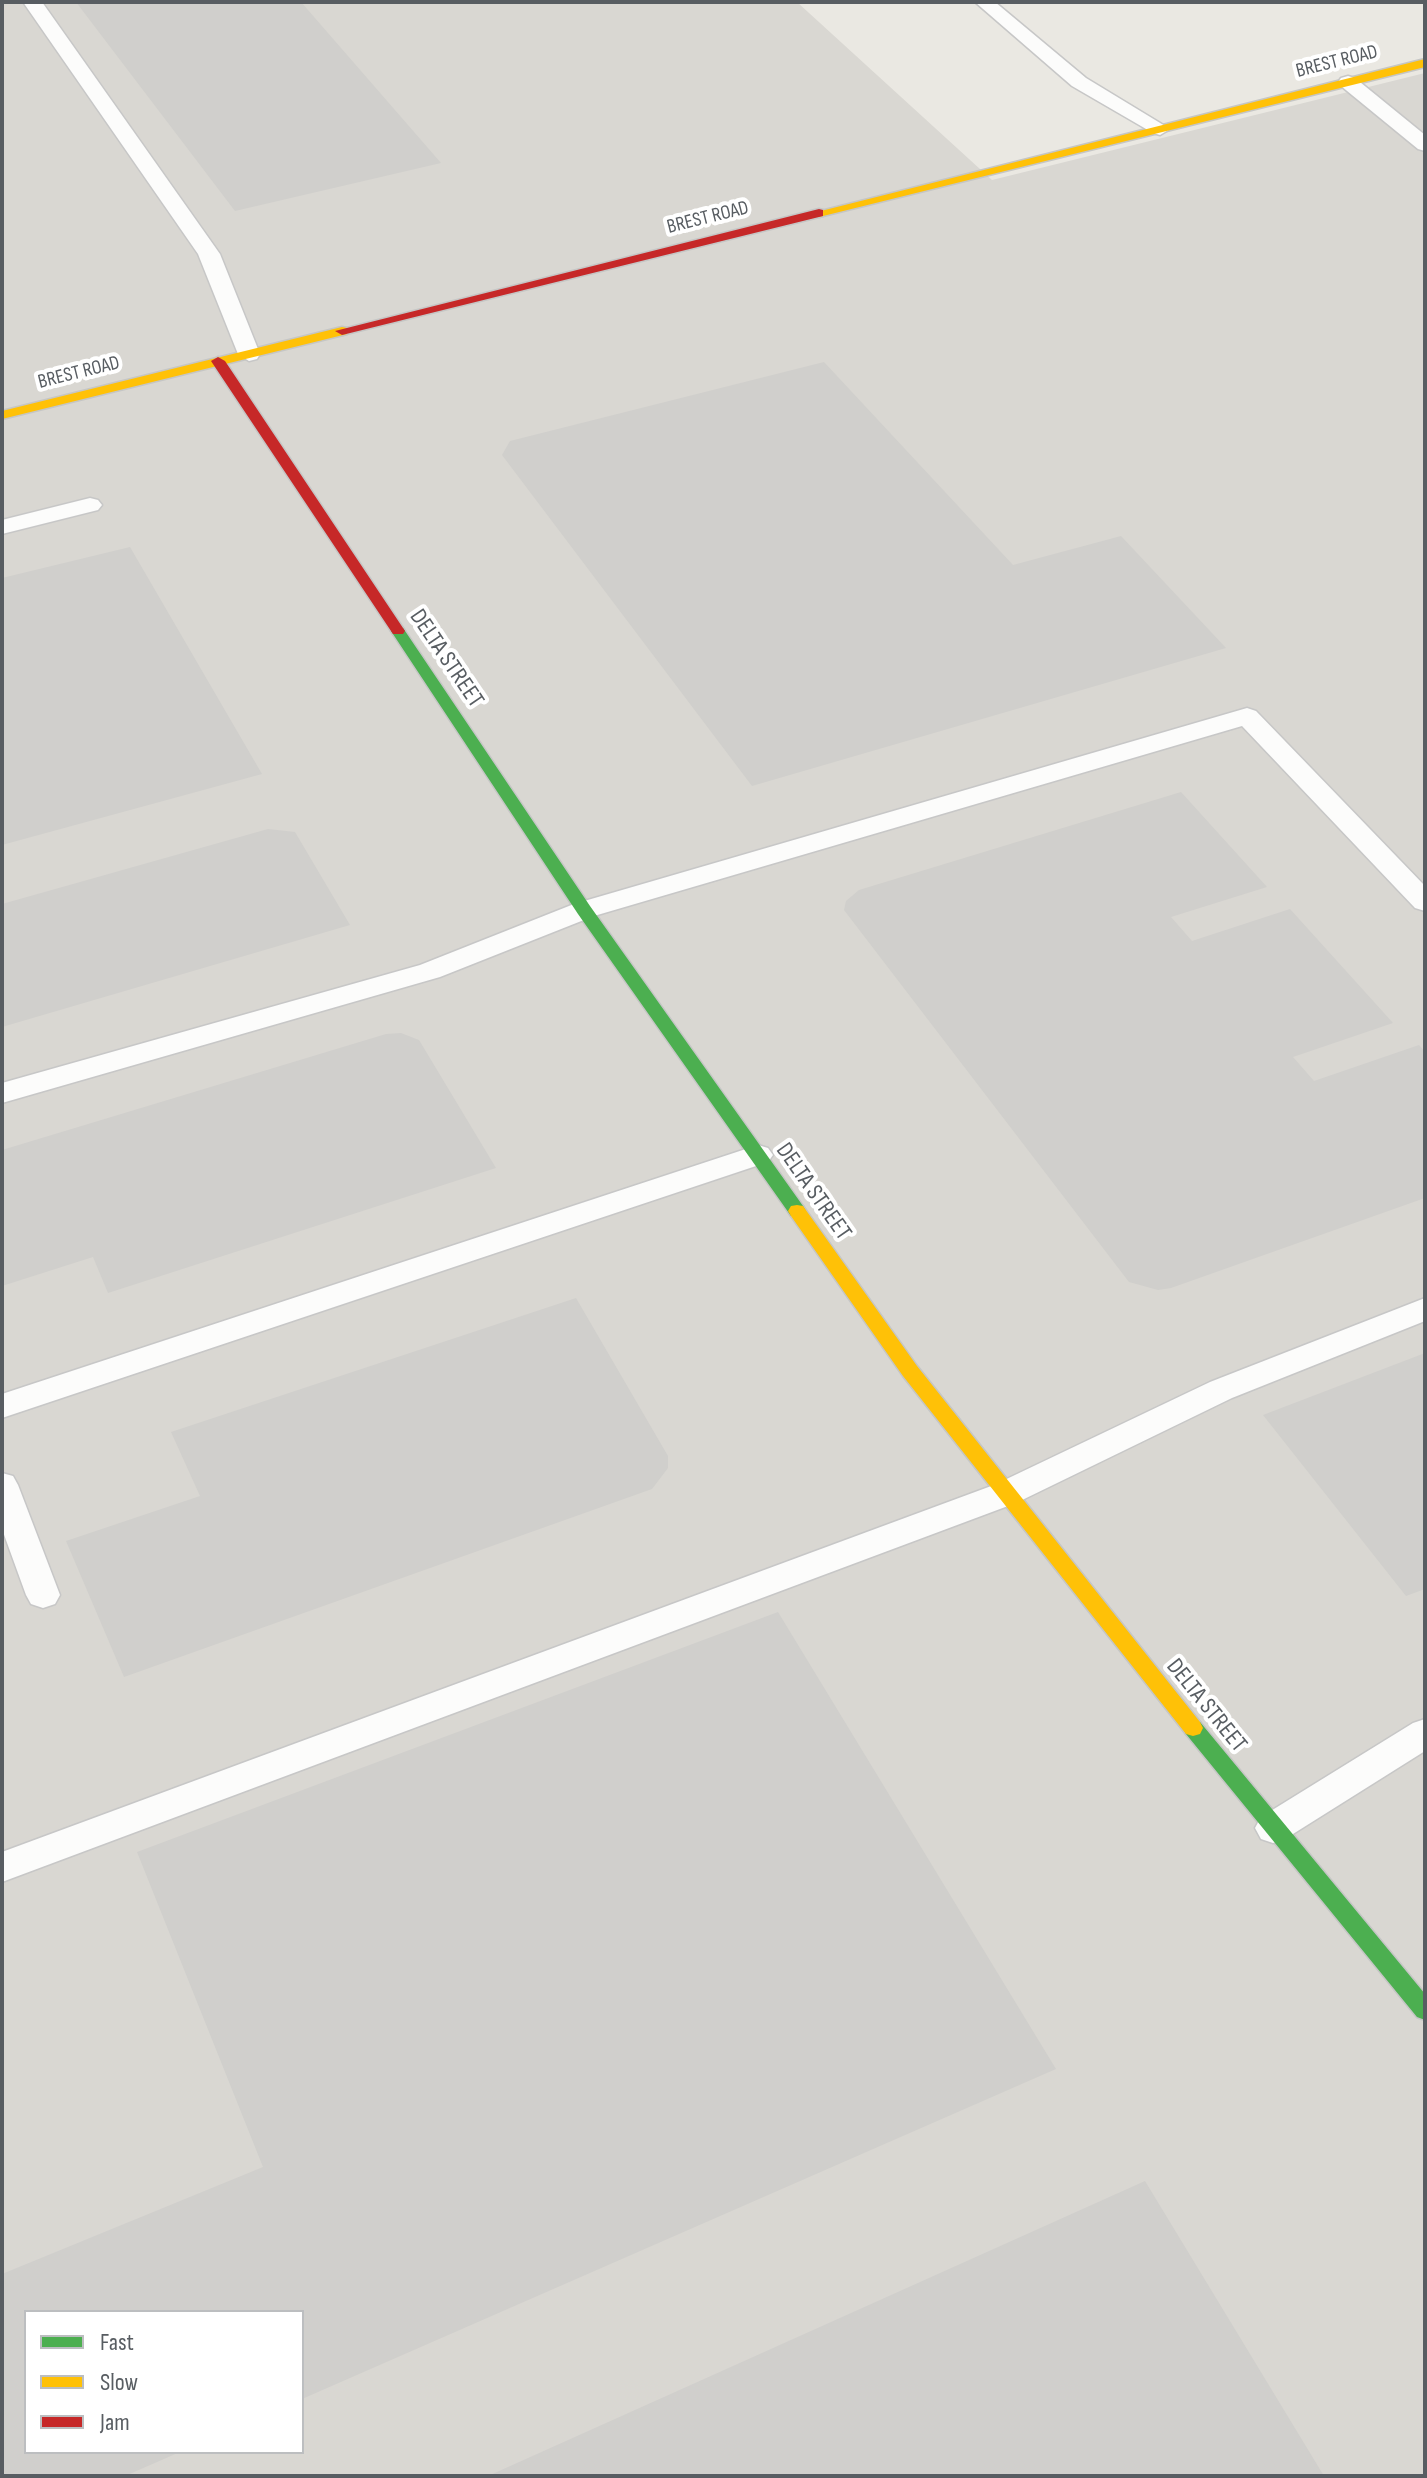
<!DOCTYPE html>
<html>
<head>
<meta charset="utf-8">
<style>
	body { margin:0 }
	#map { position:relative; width:1427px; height:2478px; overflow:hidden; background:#eae8e2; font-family:"Sofia Sans Condensed",sans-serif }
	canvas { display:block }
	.frame { position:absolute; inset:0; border:4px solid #585d62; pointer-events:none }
	.legend { position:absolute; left:24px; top:2310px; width:280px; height:144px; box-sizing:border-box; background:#fff; border:2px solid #bcbec0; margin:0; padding:10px 14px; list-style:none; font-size:24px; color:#585d62 }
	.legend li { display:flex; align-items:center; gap:16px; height:40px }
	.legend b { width:40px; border:2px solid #bcbec0 }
</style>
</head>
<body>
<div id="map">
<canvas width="1427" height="2478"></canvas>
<div class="frame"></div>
<ul class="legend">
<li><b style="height:10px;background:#4caf50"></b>Fast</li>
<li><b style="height:10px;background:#ffc107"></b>Slow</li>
<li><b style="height:10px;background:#c62828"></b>Jam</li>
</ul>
</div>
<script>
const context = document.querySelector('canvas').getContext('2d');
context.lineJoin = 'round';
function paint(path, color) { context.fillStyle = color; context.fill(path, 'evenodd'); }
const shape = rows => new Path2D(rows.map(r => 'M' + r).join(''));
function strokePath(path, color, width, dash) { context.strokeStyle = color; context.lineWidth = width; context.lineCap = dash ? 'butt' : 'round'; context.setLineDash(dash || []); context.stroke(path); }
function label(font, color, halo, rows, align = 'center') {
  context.font = font + ' "Sofia Sans Condensed",sans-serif'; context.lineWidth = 8; context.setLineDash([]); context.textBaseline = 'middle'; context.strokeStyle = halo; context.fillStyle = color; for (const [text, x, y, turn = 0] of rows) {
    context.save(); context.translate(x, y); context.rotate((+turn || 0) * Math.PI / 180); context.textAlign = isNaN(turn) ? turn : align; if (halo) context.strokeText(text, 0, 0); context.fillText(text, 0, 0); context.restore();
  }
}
const industrial = shape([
	[2,2,797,2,992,180,1425,73,1425,2476,2,2476],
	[26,2312,302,2312,302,2452,26,2452]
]);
const building = shape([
	[76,2,301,2,441,163,235,211],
	[824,362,1013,565,1121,536,1226,648,752,786,502,455,510,441],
	[130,547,262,774,2,845,2,578],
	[1181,792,1267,887,1171,917,1192,941,1290,909,1393,1023,1293,1057,1314,1081,1419,1045,1425,1052,1425,1198,1171,1288,1158,1290,1129,1282,844,910,846,901,859,890],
	[268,829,295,832,350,925,2,1027,2,904],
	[401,1033,419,1040,496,1168,108,1293,93,1257,2,1286,2,1150,386,1034],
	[576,1298,668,1456,668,1468,652,1489,124,1677,66,1541,200,1496,171,1432],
	[1425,1353,1425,1589,1406,1596,1263,1415],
	[778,1612,1056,2069,302,2399,302,2312,26,2312,26,2452,180,2452,125,2476,2,2476,2,2274,263,2167,137,1852],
	[1145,2181,1324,2476,488,2476]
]);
const lane = shape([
	[23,2,42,2,220,254,260,354,257,359,249,361,238,354,198,254,23,2],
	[975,2,995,2,1086,78,1170,129,1160,135,1153,133,1072,86,975,2],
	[1348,76,1355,78,1425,135,1425,151,1418,149,1341,86,1338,82,1341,78,1348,76],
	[90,498,98,500,102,505,98,510,2,534,2,520,90,498],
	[1247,708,1256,711,1425,886,1425,911,1415,908,1242,726,594,916,440,977,2,1103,2,1083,420,965,574,904,1247,708],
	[758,1145,768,1148,773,1155,768,1162,2,1418,2,1394,758,1145],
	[1425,1298,1425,1321,1232,1398,1016,1503,2,1882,2,1852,994,1485,1210,1382,1425,1298],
	[2,1473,13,1476,18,1485,60,1595,55,1604,43,1608,31,1604,26,1595,2,1529,2,1473],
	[1425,1719,1425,1751,1285,1839,1273,1843,1261,1839,1255,1828,1261,1817,1413,1723,1425,1719]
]);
const fast = shape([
	[398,627,403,628,590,906,803,1206,806,1211,803,1216,791,1216,578,914,391,631,398,627],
	[1193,1720,1200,1722,1425,1994,1425,2020,1417,2017,1186,1734,1183,1728,1186,1722,1193,1720]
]);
const slow = shape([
	[1425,59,1425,67,819,217,813,213,1425,59],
	[342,327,347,328,347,334,2,419,2,411,342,327],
	[797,1205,803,1206,917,1366,1200,1722,1203,1728,1200,1734,1193,1736,1186,1734,903,1376,791,1216,788,1211,791,1206,797,1205]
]);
const jam = shape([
	[819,209,823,210,823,216,342,335,335,331,819,209],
	[218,357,225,361,405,631,403,634,393,634,211,361,218,357]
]);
const farStreetnames = [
	["BREST ROAD",1337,62,-14],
	["BREST ROAD",708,218,-14],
	["BREST ROAD",79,373,-14]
];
const streetNames = [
	["DELTA STREET",446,659,56],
	["DELTA STREET",813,1192,55],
	["DELTA STREET",1206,1706,51]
];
paint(industrial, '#d9d7d2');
paint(building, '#d0cfcc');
strokePath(lane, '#c7c7c7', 3);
strokePath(fast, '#c5c6c5', 3);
strokePath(slow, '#c5c6c5', 3);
strokePath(jam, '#c5c6c5', 3);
paint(lane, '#fcfcfb');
paint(fast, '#4caf50');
paint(slow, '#ffc107');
paint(jam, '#c62828');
label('20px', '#585d62', '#fff', farStreetnames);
label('24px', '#585d62', '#fff', streetNames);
</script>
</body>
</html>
